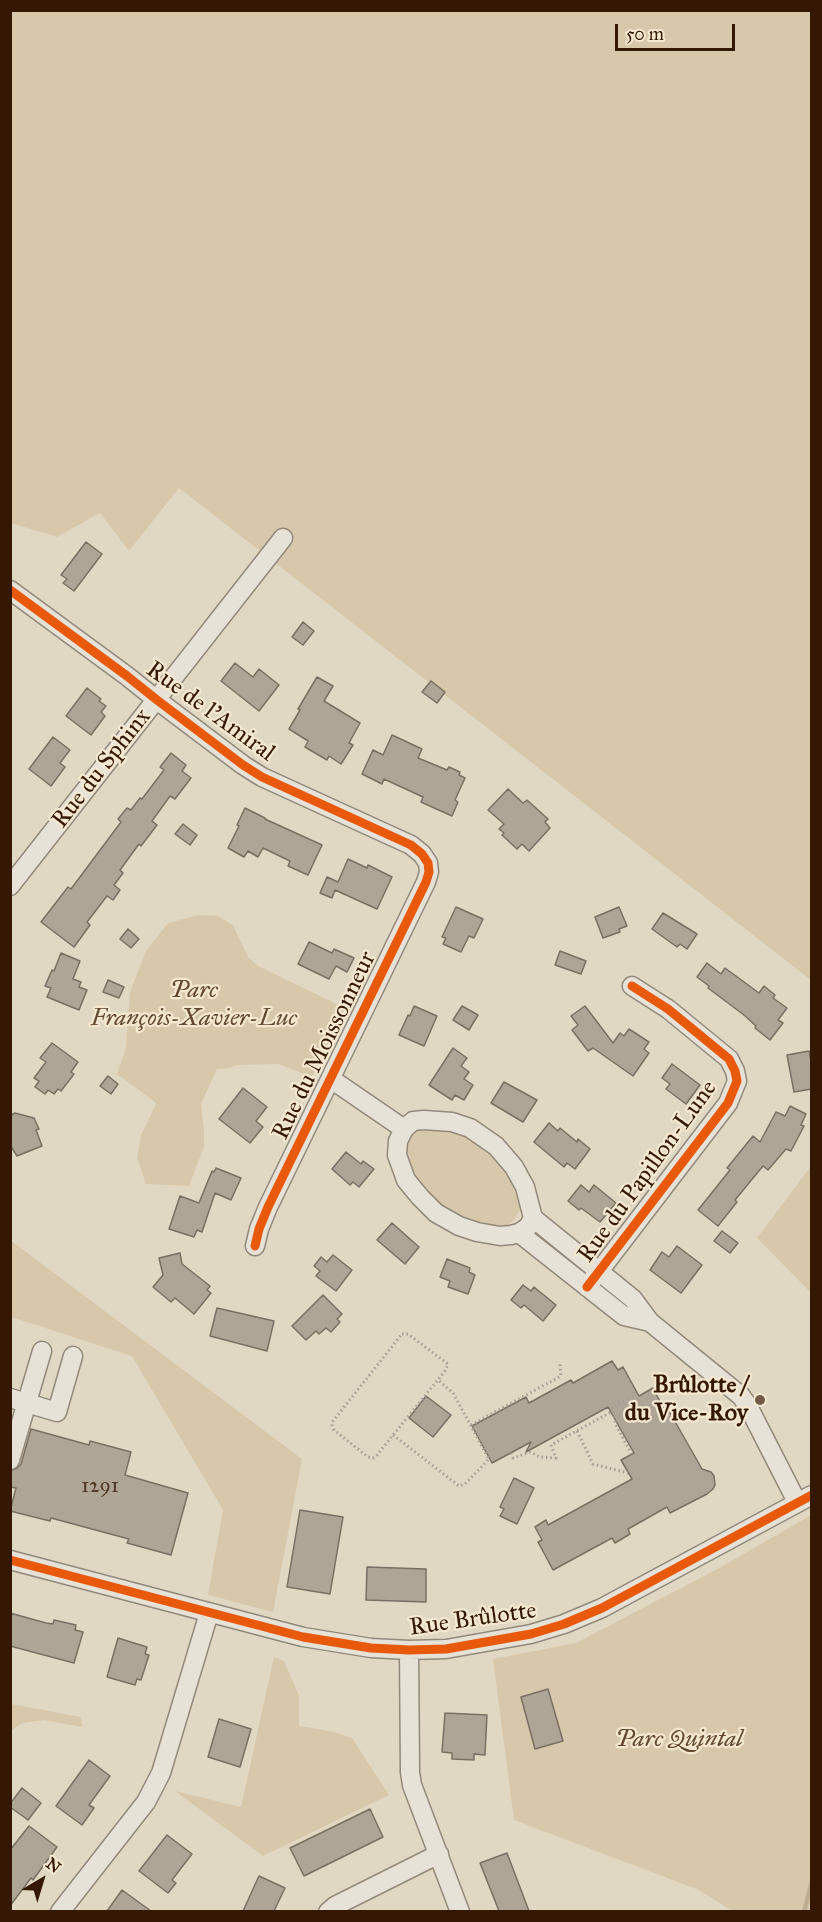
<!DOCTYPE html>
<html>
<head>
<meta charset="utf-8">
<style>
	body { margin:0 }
	#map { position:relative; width:822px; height:1922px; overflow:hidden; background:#e1d8c4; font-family:"IM FELL Great Primer",serif }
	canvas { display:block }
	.frame { position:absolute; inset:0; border:12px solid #341803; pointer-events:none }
	.north { position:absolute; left:12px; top:1850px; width:60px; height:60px; -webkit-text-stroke:4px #f4e8d0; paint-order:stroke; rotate:38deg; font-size:16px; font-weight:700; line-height:24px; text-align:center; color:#341803 }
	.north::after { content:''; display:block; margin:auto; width:21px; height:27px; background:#341803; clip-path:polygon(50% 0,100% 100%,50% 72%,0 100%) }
	.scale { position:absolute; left:615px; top:24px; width:120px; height:27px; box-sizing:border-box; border:3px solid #341803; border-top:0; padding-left:8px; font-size:18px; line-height:21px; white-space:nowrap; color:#341803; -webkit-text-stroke:4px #f4e8d0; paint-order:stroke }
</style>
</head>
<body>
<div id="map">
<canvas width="822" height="1922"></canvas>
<div class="frame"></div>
<div class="north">N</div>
<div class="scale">50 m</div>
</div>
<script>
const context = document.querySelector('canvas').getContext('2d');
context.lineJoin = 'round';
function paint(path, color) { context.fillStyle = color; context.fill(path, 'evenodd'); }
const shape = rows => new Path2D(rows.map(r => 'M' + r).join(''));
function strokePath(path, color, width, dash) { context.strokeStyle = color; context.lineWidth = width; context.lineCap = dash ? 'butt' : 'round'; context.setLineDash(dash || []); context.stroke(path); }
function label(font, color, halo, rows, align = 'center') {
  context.font = font + ' "IM FELL Great Primer",serif'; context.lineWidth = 4.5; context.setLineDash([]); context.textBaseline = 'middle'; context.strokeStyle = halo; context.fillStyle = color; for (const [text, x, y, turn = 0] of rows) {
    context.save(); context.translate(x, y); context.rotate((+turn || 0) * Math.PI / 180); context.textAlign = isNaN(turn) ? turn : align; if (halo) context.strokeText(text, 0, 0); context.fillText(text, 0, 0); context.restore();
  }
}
const green = shape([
	[10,11,811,11,811,980,179,488,129,551,100,513,57,537,11,523],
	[199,915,218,916,233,925,248,957,258,966,345,1008,312,1077,278,1064,236,1065,226,1069,217,1069,201,1104,204,1130,204,1147,189,1186,146,1184,137,1158,141,1135,156,1104,155,1102,117,1074,126,1048,130,992,146,951,168,923],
	[418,1127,448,1128,479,1142,505,1166,521,1198,521,1209,514,1220,505,1227,489,1229,451,1214,416,1183,404,1152,406,1141,410,1133],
	[811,1166,811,1293,757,1238],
	[10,1240,302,1459,273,1612,208,1595,223,1510,132,1356,11,1317],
	[811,1515,811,1911,732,1911,699,1890,514,1820,493,1659,576,1643,721,1567],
	[274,1657,284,1661,299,1696,299,1726,330,1731,352,1738,389,1795,263,1856,175,1791,241,1807],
	[11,1704,81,1717,82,1727,44,1720,22,1723,11,1731]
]);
const stream = shape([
	[804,1912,812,1881]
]);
const building = shape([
	[86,542,102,554,74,591,63,583,67,579,61,575,86,542],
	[303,622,314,631,303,645,292,637,303,622],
	[235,663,253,677,259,669,279,685,259,711,221,681,235,663],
	[317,677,333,686,324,701,360,723,349,743,353,745,341,764,329,756,327,760,305,747,308,741,289,729,300,710,298,709,317,677],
	[431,681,445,692,437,703,422,692,431,681],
	[87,688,101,699,99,701,106,706,101,712,105,716,91,735,66,716,87,688],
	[392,735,422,749,418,758,447,770,449,767,460,772,459,775,465,778,455,800,458,802,452,816,421,802,423,797,384,779,382,784,362,774,373,750,383,755,392,735],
	[53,737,70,750,60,763,65,767,51,786,29,769,53,737],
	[171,753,186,765,182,771,191,778,175,799,170,796,152,821,157,825,141,846,139,844,120,870,123,873,114,885,120,890,113,900,107,896,87,922,90,925,74,947,41,922,68,887,71,889,121,822,118,819,127,808,131,810,140,798,142,799,164,770,160,767,171,753],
	[508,789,523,803,527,800,548,819,545,822,550,828,529,851,522,844,517,849,502,835,504,833,499,829,504,824,488,810,508,789],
	[245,808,265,818,265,819,322,845,308,875,288,866,290,861,263,848,258,857,248,851,244,857,228,848,239,826,237,825,245,808],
	[183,824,197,835,190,845,175,834,183,824],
	[348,859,367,868,368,865,392,877,377,909,335,890,332,898,320,893,327,877,338,882,348,859],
	[456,907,483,919,474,938,469,936,461,952,443,944,446,938,442,937,456,907],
	[619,907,627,926,619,929,620,932,603,938,595,917,619,907],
	[663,913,697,934,687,949,680,944,677,947,652,929,663,913],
	[128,929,139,939,131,948,120,939,128,929],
	[309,942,332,953,334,949,354,958,347,972,336,966,329,979,298,964,309,942],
	[560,951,586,961,581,974,555,965,560,951],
	[61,953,80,961,73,979,81,982,79,987,87,990,79,1010,47,997,51,988,45,986,52,970,54,971,61,953],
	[707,963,721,974,725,968,759,993,764,986,775,995,773,998,787,1008,778,1020,783,1023,770,1040,755,1028,756,1026,744,1015,708,988,709,986,697,977,707,963],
	[108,980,124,987,119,998,103,992,108,980],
	[414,1006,437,1016,424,1046,399,1035,408,1015,410,1016,414,1006],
	[462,1006,478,1015,469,1030,453,1020,462,1006],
	[585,1006,613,1043,620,1033,624,1036,629,1029,649,1042,644,1049,649,1053,633,1076,593,1048,588,1051,572,1030,578,1025,571,1016,585,1006],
	[52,1043,78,1062,71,1072,74,1074,61,1091,58,1089,54,1094,48,1090,45,1094,35,1087,39,1081,34,1078,46,1062,40,1058,52,1043],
	[453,1048,467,1058,461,1066,469,1072,464,1079,473,1085,464,1100,455,1095,452,1100,429,1085,453,1048],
	[809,1051,812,1066,812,1089,794,1092,787,1055,809,1051],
	[672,1064,700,1085,686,1104,666,1089,670,1084,662,1078,672,1064],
	[108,1076,118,1084,111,1094,100,1086,108,1076],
	[504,1082,537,1100,523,1122,491,1103,504,1082],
	[243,1088,267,1107,256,1121,263,1127,250,1143,219,1119,243,1088],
	[790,1106,806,1114,801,1125,804,1126,791,1151,786,1149,768,1170,763,1166,735,1200,737,1202,718,1226,698,1210,730,1170,727,1168,753,1136,760,1142,776,1112,785,1116,790,1106],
	[15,1113,34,1118,39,1129,36,1130,42,1146,17,1156,10,1145,10,1116,15,1113],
	[549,1123,558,1131,560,1128,577,1142,578,1139,590,1149,575,1169,567,1163,564,1167,534,1142,549,1123],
	[346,1152,361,1164,363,1161,374,1169,359,1187,353,1182,350,1185,332,1169,346,1152],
	[216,1168,241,1178,231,1200,215,1193,202,1232,197,1230,194,1237,169,1229,180,1196,199,1203,212,1171,214,1172,216,1168],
	[581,1185,589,1192,594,1185,616,1203,600,1222,581,1208,579,1210,568,1201,581,1185],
	[392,1223,419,1247,405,1264,377,1240,392,1223],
	[722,1231,738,1243,730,1253,714,1241,722,1231],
	[677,1246,702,1265,681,1293,650,1270,662,1252,669,1257,677,1246],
	[180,1253,182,1264,210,1286,207,1290,211,1293,194,1314,175,1298,171,1302,153,1287,163,1275,159,1258,180,1253],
	[333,1255,352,1270,336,1291,316,1276,320,1271,314,1266,321,1257,327,1262,333,1255],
	[447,1259,470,1268,469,1272,475,1275,468,1294,448,1287,450,1281,440,1277,447,1259],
	[523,1285,531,1291,534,1287,556,1305,543,1321,524,1305,521,1308,511,1300,523,1285],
	[323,1295,342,1314,337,1319,340,1322,331,1332,326,1328,319,1334,316,1331,306,1340,292,1326,323,1295],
	[217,1308,274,1321,267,1351,210,1336,217,1308],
	[612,1361,618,1370,623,1367,639,1396,653,1388,666,1413,669,1411,702,1469,711,1472,714,1476,715,1485,713,1489,707,1494,670,1513,667,1507,628,1529,630,1534,615,1543,612,1538,553,1570,538,1542,542,1540,535,1527,546,1520,548,1525,632,1479,621,1460,634,1453,608,1407,526,1452,531,1442,492,1463,472,1426,526,1397,529,1403,571,1380,573,1383,612,1361],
	[426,1396,451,1415,433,1437,409,1418,426,1396],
	[31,1429,89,1445,90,1441,131,1452,125,1475,188,1493,171,1555,127,1543,129,1539,51,1518,50,1521,10,1511,16,1488,10,1487,10,1471,17,1468,21,1464,31,1429],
	[514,1478,534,1488,517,1524,500,1516,504,1509,500,1507,514,1478],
	[300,1510,343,1517,330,1594,287,1587,300,1510],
	[367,1567,426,1569,426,1602,366,1600,367,1567],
	[10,1613,46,1623,53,1624,54,1620,76,1625,75,1630,83,1632,74,1663,10,1646,10,1613],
	[118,1638,147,1647,145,1654,149,1655,141,1680,137,1679,135,1685,107,1677,118,1638],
	[548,1689,563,1741,535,1749,521,1697,548,1689],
	[445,1713,487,1715,485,1755,474,1754,474,1760,452,1759,452,1753,442,1752,445,1713],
	[219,1719,251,1729,240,1767,208,1757,219,1719],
	[89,1760,110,1776,89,1805,94,1808,82,1825,56,1806,89,1760],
	[22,1788,41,1803,28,1820,10,1807,10,1804,22,1788],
	[370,1809,383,1837,304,1876,290,1848,370,1809],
	[29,1826,57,1847,33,1880,31,1878,10,1906,10,1850,29,1826],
	[167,1835,192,1854,172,1880,176,1883,168,1893,139,1871,167,1835],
	[507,1853,529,1911,499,1911,480,1863,507,1853],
	[259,1876,285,1888,274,1911,243,1911,259,1876],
	[122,1890,151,1911,107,1911,122,1890]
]);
const path = shape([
	[402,1334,408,1334,448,1364,445,1371,377,1455,373,1458,368,1457,334,1430,332,1425,333,1421,402,1334],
	[628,1399,612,1408,616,1425,632,1455],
	[471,1425,561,1376,560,1363],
	[577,1431,593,1464,628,1473],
	[393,1435,459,1486,465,1484,489,1459,453,1393,438,1380],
	[511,1453,513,1458,530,1452,540,1457,556,1458,551,1445,613,1411]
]);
const minor = shape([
	[10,590,127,676,157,700,243,765,262,777,411,845,422,854,428,863,429,872,426,882,268,1207,259,1229,255,1246],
	[10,886,283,538],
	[331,1079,404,1129],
	[424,1120,452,1122,470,1128,496,1146,514,1167,525,1187,533,1218,528,1227,519,1233,511,1235,500,1236,477,1232,459,1226,436,1213,420,1197,406,1180,397,1155,398,1141,404,1129,413,1121,424,1120],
	[533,1218,633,1299,650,1322,741,1396,748,1406,797,1502],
	[519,1233,624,1316,650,1322],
	[587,1287,728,1103,737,1081,735,1071,729,1059,668,1009,632,986],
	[10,1398,57,1412,73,1356],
	[10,1460,42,1351],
	[10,1560,303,1637,371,1648,409,1650,446,1649,531,1634,564,1624,602,1608,812,1495],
	[409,1650,410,1772,412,1785,460,1912],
	[60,1912,146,1802,161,1773,209,1613],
	[328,1912,335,1906,439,1854]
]);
const cycleway = shape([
	[10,590,127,676,157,700,243,765,262,777,411,845,422,854,428,863,429,872,426,882,268,1207,259,1229,255,1246],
	[587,1287,728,1103,737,1081,735,1071,729,1059,668,1009,632,986],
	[10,1560,303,1637,371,1648,409,1650,446,1649,531,1634,564,1624,602,1608,812,1495]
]);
const markers = [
	[760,1400,6,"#715b47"]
];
const numberNames = [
	["1291",100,1487]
];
const streetNames = [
	["Rue de l'Amiral",210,712,36],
	["Rue du Sphinx",102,769,-52],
	["Rue du Moissonneur",325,1046,-64],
	["Rue du Papillon-Lune",648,1172,-54],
	["Rue Brûlotte",473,1620,-8]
];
const parkNames = [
	["Parc",194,991],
	["François-Xavier-Luc",194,1019],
	["Parc Quintal",679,1740]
];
const poiNames = [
	["Brûlotte /",748,1386],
	["du Vice-Roy",748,1414]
];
paint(green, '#d7c8ac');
strokePath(stream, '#beac90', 4.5);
paint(building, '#aea597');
strokePath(building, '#797063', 1.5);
strokePath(minor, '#92897b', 21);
strokePath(path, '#a59d94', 3, [1.5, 3]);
strokePath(minor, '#e7e2d8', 18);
strokePath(cycleway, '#e8590c', 9);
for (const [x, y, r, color] of markers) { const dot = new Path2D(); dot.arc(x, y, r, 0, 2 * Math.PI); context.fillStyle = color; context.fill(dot); strokePath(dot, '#f4e8d0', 2); }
label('21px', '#523b28', null, numberNames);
label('24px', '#341803', '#f4e8d0', streetNames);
label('italic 24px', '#624930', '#f4e8d0', parkNames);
label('bold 24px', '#341803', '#f4e8d0', poiNames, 'right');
</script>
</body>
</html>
